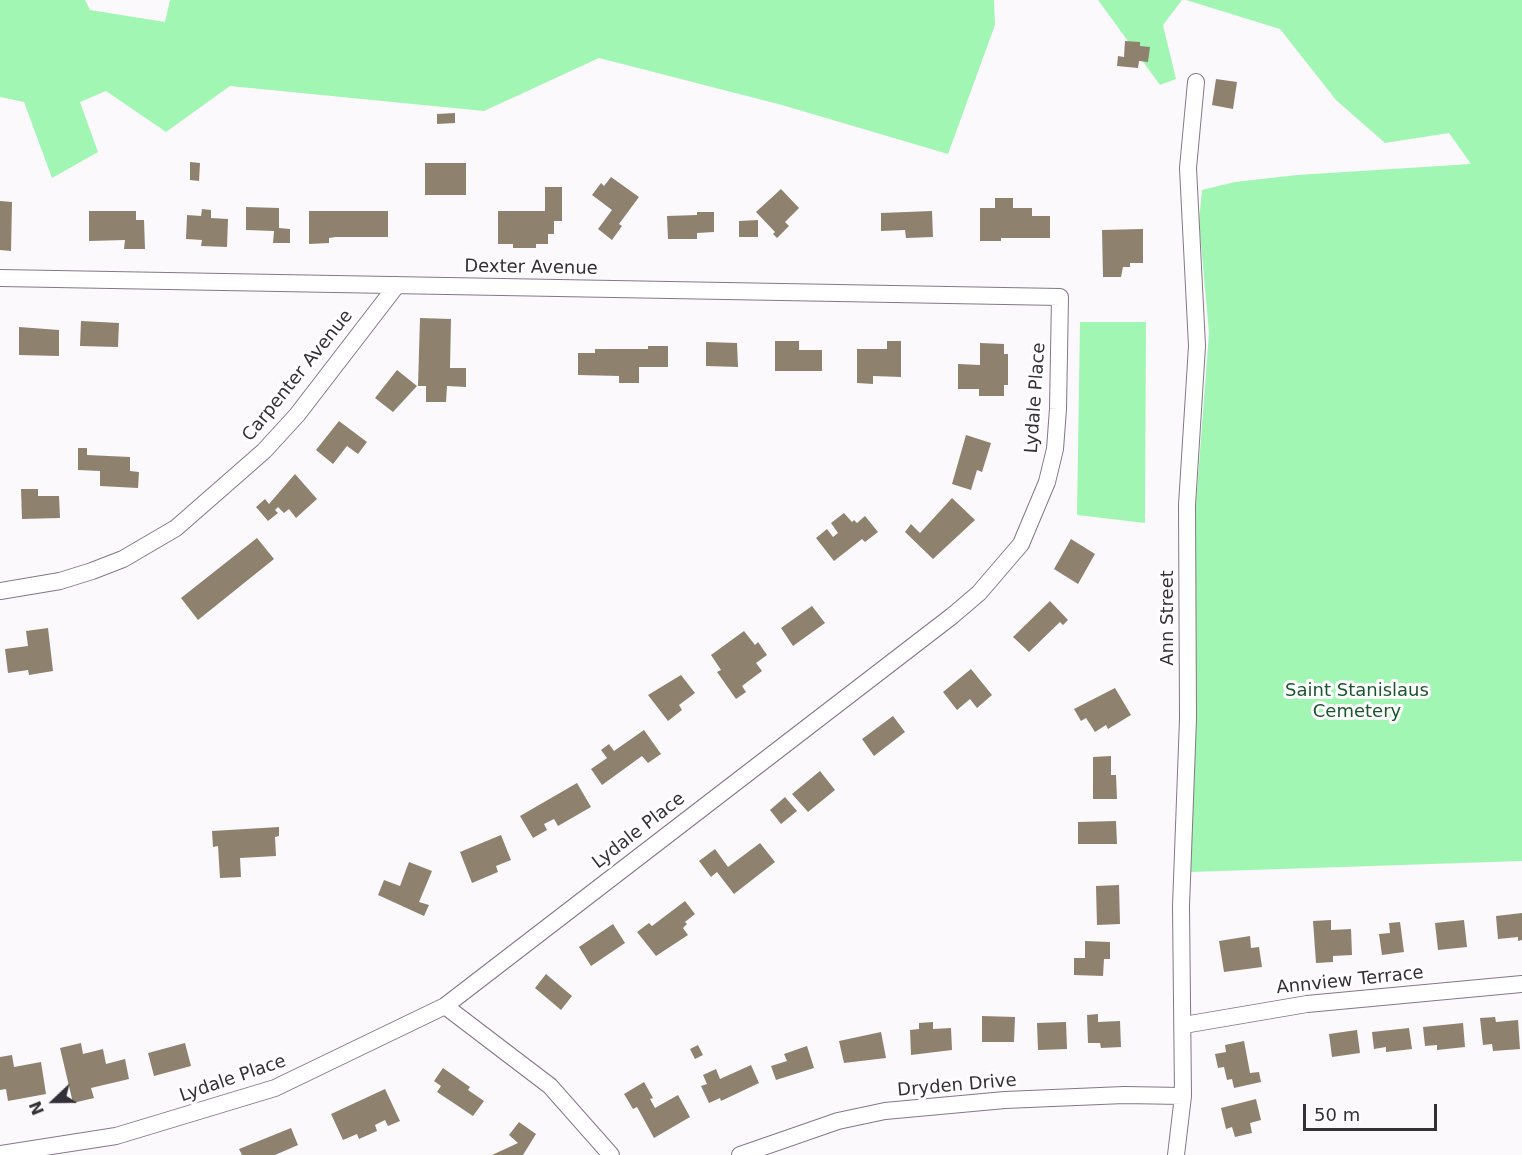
<!DOCTYPE html>
<html>
<head>
<meta charset="utf-8">
<style>
	body { margin:0 }
	#map { position:relative; width:1522px; height:1155px; overflow:hidden; background:#fcf9fd; font-family:"DejaVu Sans",sans-serif }
	canvas { display:block }
	.north { position:absolute; left:24px; top:1071px; width:60px; height:60px; -webkit-text-stroke:4px #fff; paint-order:stroke; rotate:248deg; font-size:16px; font-weight:700; line-height:24px; text-align:center; color:#352f37 }
	.north::after { content:''; display:block; margin:auto; width:21px; height:27px; background:#352f37; clip-path:polygon(50% 0,100% 100%,50% 72%,0 100%) }
	.scale { position:absolute; left:1303px; top:1104px; width:134px; height:27px; box-sizing:border-box; border:3px solid #352f37; border-top:0; padding-left:8px; font-size:18px; line-height:21px; white-space:nowrap; color:#352f37; -webkit-text-stroke:4px #fff; paint-order:stroke }
</style>
</head>
<body>
<div id="map">
<canvas width="1522" height="1155"></canvas>
<div class="north">N</div>
<div class="scale">50 m</div>
</div>
<script>
const context = document.querySelector('canvas').getContext('2d');
context.lineJoin = 'round';
function paint(path, color) { context.fillStyle = color; context.fill(path, 'evenodd'); }
const shape = rows => new Path2D(rows.map(r => 'M' + r).join(''));
function strokePath(path, color, width, dash) { context.strokeStyle = color; context.lineWidth = width; context.lineCap = dash ? 'butt' : 'round'; context.setLineDash(dash || []); context.stroke(path); }
function label(font, color, halo, rows, align = 'center') {
  context.font = font + ' "DejaVu Sans",sans-serif'; context.lineWidth = 6; context.setLineDash([]); context.textBaseline = 'middle'; context.strokeStyle = halo; context.fillStyle = color; for (const [text, x, y, turn = 0] of rows) {
    context.save(); context.translate(x, y); context.rotate((+turn || 0) * Math.PI / 180); context.textAlign = isNaN(turn) ? turn : align; if (halo) context.strokeText(text, 0, 0); context.fillText(text, 0, 0); context.restore();
  }
}
const green = shape([
	[0,0,85,0,90,10,165,22,170,0,994,0,995,25,948,154,782,105,599,58,484,111,230,86,166,132,106,91,80,102,98,152,52,178,24,102,0,97],
	[1098,0,1182,0,1163,25,1176,79,1160,85],
	[1186,0,1522,0,1522,861,1191,872,1194,530,1209,333,1199,221,1202,190,1235,182,1297,175,1471,164,1449,133,1385,143,1336,100,1280,29],
	[1080,322,1146,322,1145,523,1077,515]
]);
const building = shape([
	[1125,41,1140,42,1140,46,1150,47,1148,62,1139,61,1138,68,1117,66,1118,56,1124,57],
	[1216,79,1237,82,1233,109,1212,105],
	[455,113,455,123,437,124,437,114],
	[190,162,200,163,199,181,190,180],
	[425,163,466,163,466,195,425,195],
	[611,177,639,197,619,224,622,226,612,240,598,229,612,210,592,195,601,183,604,186],
	[545,187,562,187,562,221,554,221,554,234,548,234,548,244,536,244,536,248,513,248,513,244,498,244,498,211,545,211],
	[781,189,799,208,785,222,789,226,777,238,773,234,775,232,756,212],
	[995,198,1013,198,1013,208,1032,208,1032,216,1050,216,1050,238,1001,238,1001,241,980,241,980,208,995,208],
	[0,201,12,202,11,251,0,250],
	[246,207,279,208,279,228,290,229,290,243,273,243,274,231,246,230],
	[202,209,211,210,211,218,228,219,227,247,201,246,202,240,186,239,187,215,201,216],
	[89,211,136,211,136,220,144,220,145,249,124,249,125,240,89,241],
	[309,211,388,211,388,237,336,237,329,238,329,243,309,244],
	[932,211,933,237,906,238,905,230,881,231,881,213],
	[697,212,714,212,714,232,697,233,697,239,668,239,667,216,697,215],
	[758,220,758,237,739,237,739,221],
	[1143,229,1143,263,1130,263,1130,267,1123,267,1121,277,1103,277,1102,230],
	[420,318,451,319,450,368,466,368,466,387,447,386,446,402,426,402,426,386,418,386],
	[81,321,119,323,118,347,80,346],
	[19,327,59,330,59,356,19,355],
	[775,341,799,341,799,350,822,350,822,371,775,371],
	[887,341,901,341,901,377,873,376,873,384,857,383,857,349,887,349],
	[706,342,737,343,738,367,706,366],
	[980,343,1004,344,1004,354,1008,354,1008,385,1004,385,1004,396,979,396,979,389,958,389,958,364,980,365],
	[648,346,668,346,668,367,639,367,639,383,619,383,619,376,578,375,578,353,595,353,595,349,648,349],
	[397,370,417,386,393,412,375,398],
	[339,421,367,442,358,454,347,446,333,464,316,450],
	[966,435,991,443,982,472,977,470,971,490,952,484],
	[78,448,87,448,87,455,130,457,130,471,139,472,138,488,100,486,100,471,78,470],
	[295,474,317,499,296,518,289,509,284,513,278,507,275,510,278,513,268,521,256,507,265,499,269,504],
	[21,489,38,489,38,496,59,496,60,518,22,519],
	[952,498,975,520,933,559,905,532,911,524,920,533],
	[844,513,852,522,854,520,857,523,865,516,878,532,865,542,862,539,834,561,816,538,827,529,833,537,838,533,831,523],
	[257,538,274,559,198,620,181,598],
	[1071,539,1095,554,1078,584,1054,569],
	[1050,601,1068,620,1063,625,1060,622,1029,652,1013,637],
	[812,606,825,623,793,646,781,628],
	[48,628,53,671,29,675,28,670,8,673,5,649,28,646,26,631],
	[744,631,755,645,758,642,767,655,756,663,762,671,742,686,746,692,736,699,717,672,721,670,711,655],
	[971,669,992,695,977,708,970,699,957,710,943,692],
	[681,675,695,693,679,705,682,710,668,721,648,695],
	[1115,688,1131,715,1108,729,1106,725,1095,732,1086,718,1081,721,1074,709],
	[893,716,905,732,874,756,862,739],
	[644,730,661,754,648,763,642,756,602,785,591,769,607,758,601,750,609,744,614,751],
	[1111,756,1111,775,1116,775,1117,799,1093,799,1093,757],
	[820,771,835,790,808,812,792,794],
	[577,783,591,807,558,826,554,819,544,824,547,830,533,838,520,816],
	[785,797,797,811,781,824,770,810],
	[1116,821,1117,844,1078,844,1078,822],
	[279,827,279,836,275,837,276,856,240,858,241,877,220,878,218,846,213,847,212,831],
	[501,835,511,860,496,866,498,872,472,883,460,852],
	[760,843,775,862,734,894,717,872,711,877,699,861,715,849,728,867],
	[409,862,432,871,419,902,429,905,424,916,378,895,384,880,400,886],
	[1119,885,1120,924,1097,925,1096,886],
	[685,901,695,914,685,922,687,924,683,928,688,935,656,956,637,932,649,923,652,926],
	[1522,913,1522,940,1518,941,1518,937,1498,939,1496,916],
	[1331,920,1331,930,1351,929,1352,955,1333,956,1333,962,1316,963,1313,921],
	[1464,920,1467,947,1438,950,1435,923],
	[1400,922,1404,952,1382,955,1379,934,1390,933,1389,923],
	[613,924,625,943,591,966,579,947],
	[1250,936,1251,948,1259,947,1262,967,1224,972,1219,941],
	[1085,941,1110,942,1110,959,1104,959,1103,976,1074,975,1074,958,1085,958],
	[546,974,572,996,561,1010,535,988],
	[1098,1014,1098,1022,1120,1021,1121,1047,1101,1048,1100,1043,1088,1043,1087,1015],
	[982,1016,1015,1017,1014,1042,982,1042],
	[1495,1017,1496,1022,1518,1020,1520,1049,1493,1051,1492,1044,1483,1045,1480,1018],
	[933,1022,933,1029,951,1028,952,1050,911,1055,910,1030,919,1029,919,1023],
	[1066,1022,1067,1049,1038,1050,1037,1023],
	[1463,1023,1465,1047,1437,1050,1437,1045,1425,1046,1423,1027],
	[1409,1028,1412,1049,1386,1052,1386,1047,1374,1049,1372,1032],
	[1357,1030,1360,1053,1332,1057,1329,1034],
	[881,1032,886,1058,844,1063,839,1041],
	[1244,1041,1250,1073,1259,1072,1261,1082,1234,1088,1232,1079,1227,1080,1224,1067,1218,1068,1215,1054,1226,1052,1225,1045],
	[81,1043,83,1054,103,1049,106,1064,125,1059,129,1079,91,1088,94,1098,73,1103,60,1048],
	[185,1043,191,1066,154,1076,148,1053],
	[698,1045,703,1055,695,1059,690,1049],
	[807,1046,814,1068,776,1080,771,1066,787,1061,784,1054],
	[12,1055,14,1067,41,1062,46,1094,8,1101,6,1089,0,1090,0,1057],
	[751,1065,759,1083,721,1101,720,1098,709,1103,701,1086,707,1084,703,1075,716,1069,720,1079],
	[443,1068,470,1087,468,1090,484,1101,473,1116,437,1092,441,1086,434,1081],
	[644,1082,653,1098,650,1099,655,1108,678,1095,690,1117,654,1138,637,1107,633,1109,624,1094],
	[385,1089,400,1121,388,1126,385,1120,375,1125,377,1131,359,1139,357,1134,343,1140,331,1114],
	[1256,1099,1261,1120,1250,1123,1252,1133,1235,1137,1232,1127,1226,1129,1221,1108],
	[519,1122,536,1134,523,1155,492,1155,518,1143,509,1135],
	[291,1128,298,1145,275,1155,242,1155,239,1149]
]);
const street = shape([
	[0,278,1060,297,1058,409,1055,449,1047,482,1021,544,979,593,952,616,445,1006,275,1088,116,1136,0,1154],
	[0,591,60,581,92,571,123,559,176,528,264,451,297,415,397,285],
	[445,1006,550,1086,611,1155],
	[1184,1025,1307,1004,1522,984],
	[740,1155,838,1121,885,1111,1005,1100,1124,1095,1183,1096],
	[1176,1155,1183,1096,1181,906,1188,719,1187,505,1197,346,1188,168,1196,82]
]);
const streetNames = [
	["Dexter Avenue",531,268,1],
	["Carpenter Avenue",298,376,-51],
	["Lydale Place",1036,398,-86],
	["Ann Street",1168,618,-90],
	["Lydale Place",639,831,-38],
	["Annview Terrace",1350,981,-6],
	["Lydale Place",233,1079,-19],
	["Dryden Drive",957,1086,-5]
];
const parkNames = [
	["Saint Stanislaus",1357,691],
	["Cemetery",1357,712]
];
paint(green, '#a2f6b4');
paint(building, '#8e816e');
strokePath(street, '#857688', 18);
strokePath(street, '#fff', 16);
label('18px', '#352f37', '#fff', streetNames);
label('18px', '#18562b', '#fff', parkNames);
</script>
</body>
</html>
